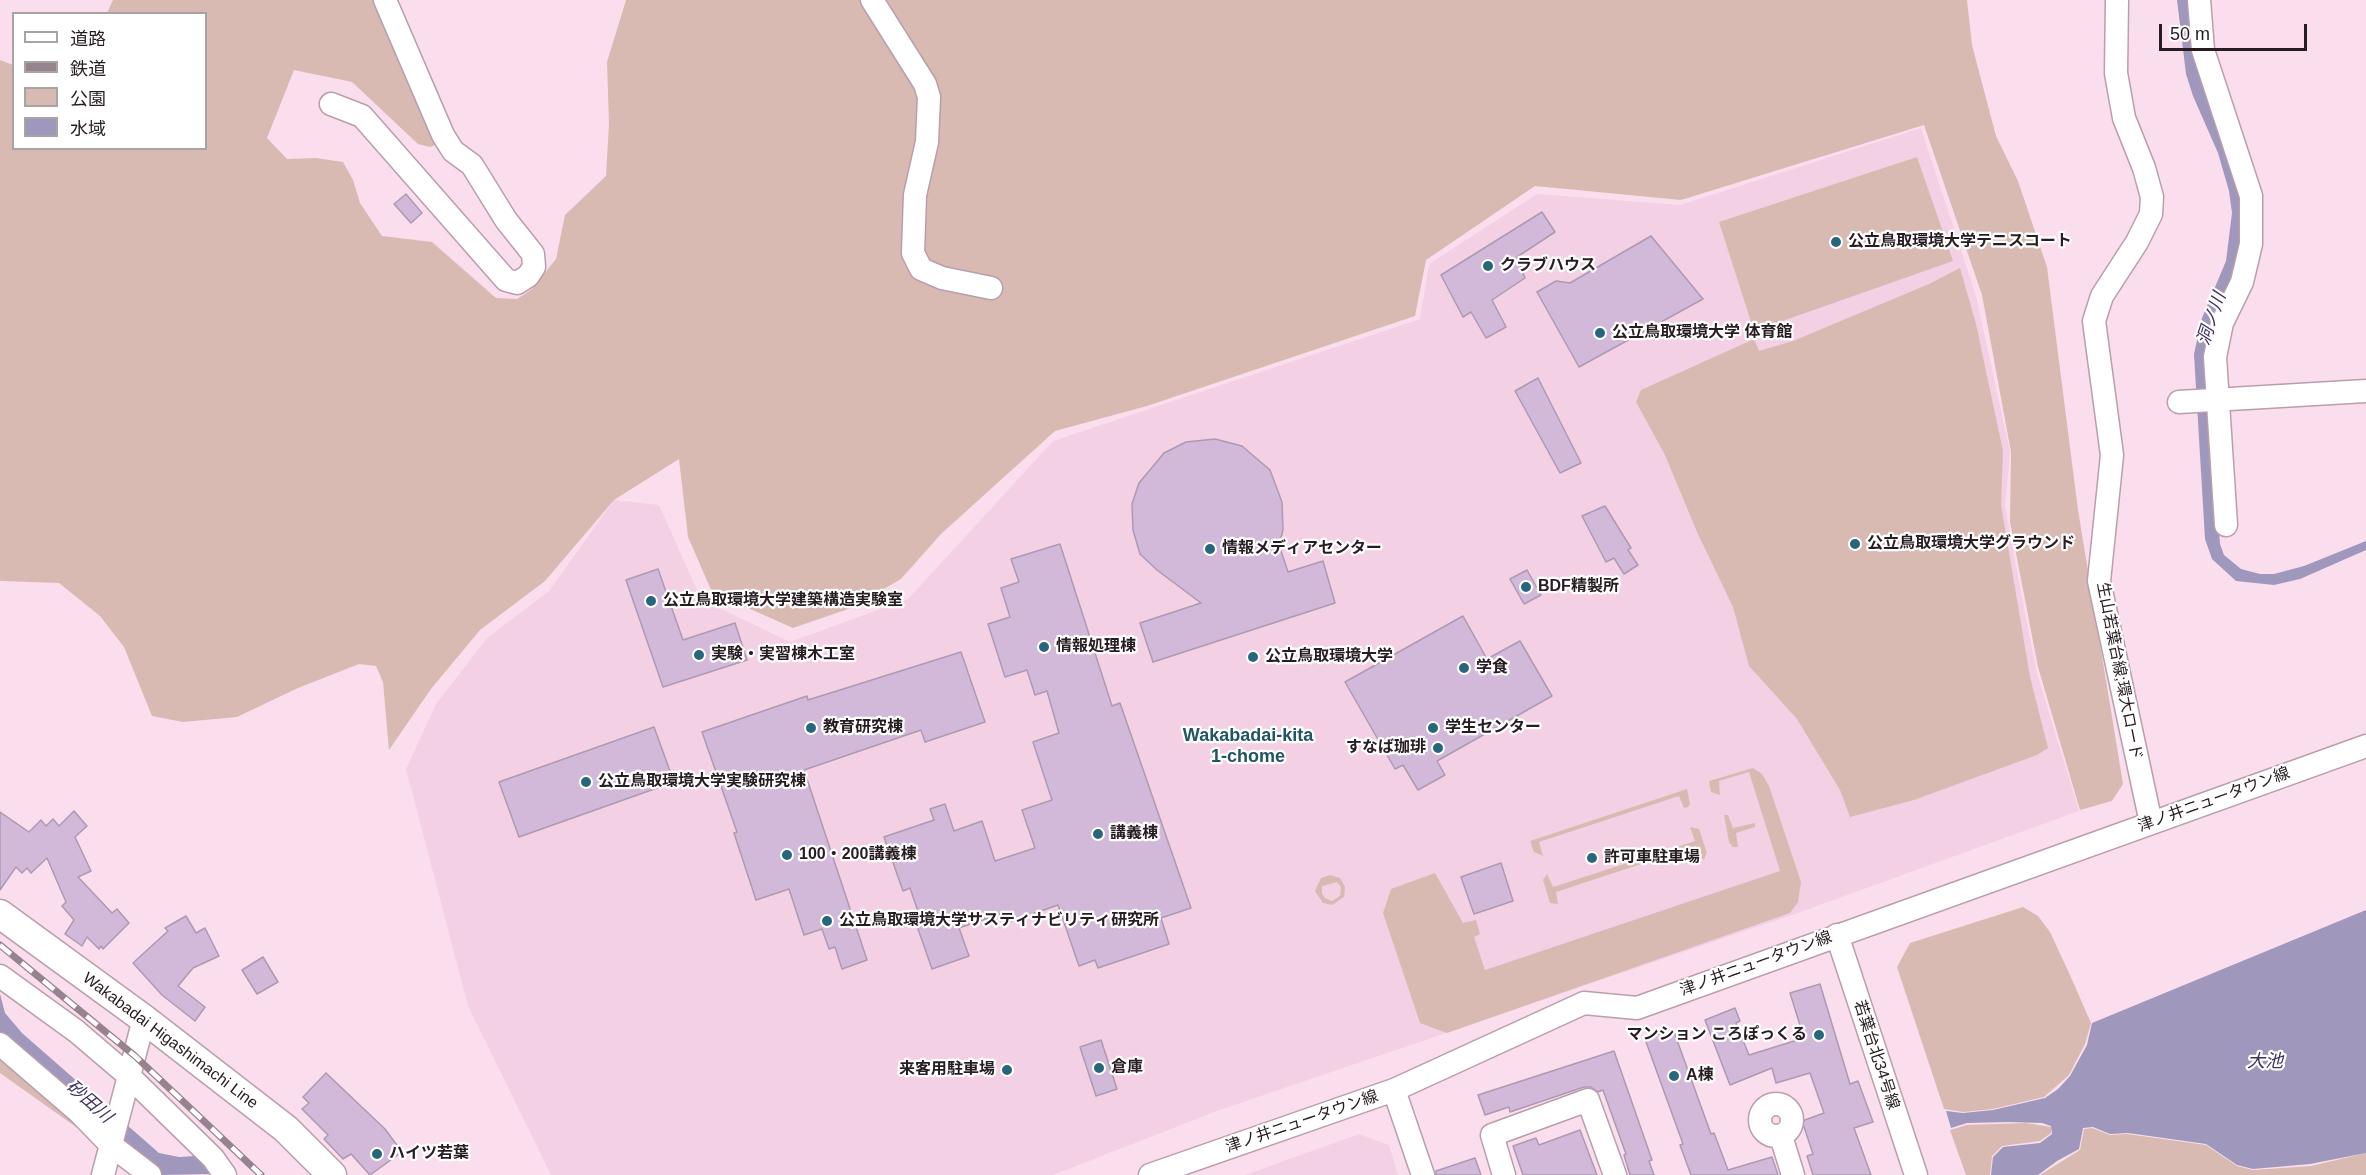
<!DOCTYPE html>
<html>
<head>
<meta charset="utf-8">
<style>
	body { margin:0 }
	#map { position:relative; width:2366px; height:1175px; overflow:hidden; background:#fbdeee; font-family:Helvetica,"Noto Sans JP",sans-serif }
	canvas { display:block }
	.legend { position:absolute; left:12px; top:12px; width:195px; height:138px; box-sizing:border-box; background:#fff; border:2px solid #a8a4a6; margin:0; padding:8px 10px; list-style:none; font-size:18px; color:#261c21 }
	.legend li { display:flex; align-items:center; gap:12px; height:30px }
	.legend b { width:30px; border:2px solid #a8a4a6 }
	.scale { position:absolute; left:2159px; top:24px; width:148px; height:27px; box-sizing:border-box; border:3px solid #261c21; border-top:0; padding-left:8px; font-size:18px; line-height:21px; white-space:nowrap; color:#261c21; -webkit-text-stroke:4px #fff; paint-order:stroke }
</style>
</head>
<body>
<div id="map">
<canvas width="2366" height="1175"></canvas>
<ul class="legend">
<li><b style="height:8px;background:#fff"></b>道路</li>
<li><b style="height:8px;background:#97838e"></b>鉄道</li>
<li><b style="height:16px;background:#d8bab3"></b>公園</li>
<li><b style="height:16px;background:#9f97bc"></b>水域</li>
</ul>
<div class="scale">50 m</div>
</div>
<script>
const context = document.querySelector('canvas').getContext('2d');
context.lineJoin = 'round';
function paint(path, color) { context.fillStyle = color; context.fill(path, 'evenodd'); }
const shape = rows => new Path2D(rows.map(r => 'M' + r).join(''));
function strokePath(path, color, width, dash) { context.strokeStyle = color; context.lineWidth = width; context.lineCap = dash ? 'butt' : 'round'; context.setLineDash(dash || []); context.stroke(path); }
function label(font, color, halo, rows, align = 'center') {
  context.font = font + ' Helvetica,"Noto Sans JP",sans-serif'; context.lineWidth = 4.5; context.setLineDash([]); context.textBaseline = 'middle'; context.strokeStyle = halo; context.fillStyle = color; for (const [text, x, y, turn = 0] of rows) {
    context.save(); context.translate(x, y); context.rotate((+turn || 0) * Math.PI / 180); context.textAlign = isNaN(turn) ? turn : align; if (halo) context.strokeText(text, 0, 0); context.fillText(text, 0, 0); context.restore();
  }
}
const built = shape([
	[1921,128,1976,296,2010,452,2005,506,2021,593,2037,673,2079,811,1795,914,1217,1111,1053,1175,551,1175,468,1006,406,769,436,704,487,638,549,591,614,500,659,505,701,599,790,642,908,599,1053,441,1420,319,1429,264,1537,194,1680,205],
	[1359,1134,1389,1145,1398,1175,1245,1175]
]);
const green = shape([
	[113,0,377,0,440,143,430,147,418,144,352,82,294,70,267,138,287,159,316,158,343,162,353,180,360,203,382,236,432,242,496,298,517,299,532,289,556,259,565,215,606,176,609,124,607,62,626,0,1967,0,1972,45,1996,136,2018,181,2047,267,2078,510,2123,784,2112,801,2080,810,2038,667,2010,522,2011,452,1982,295,1924,125,1681,200,1535,186,1426,260,1415,316,1147,406,1055,431,941,534,901,579,851,608,793,628,712,592,688,537,679,459,614,500,545,581,480,630,431,689,389,750,383,682,376,666,359,664,298,688,237,717,183,722,152,716,124,647,100,616,59,583,0,581,0,60,13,65,14,148,206,148,206,14,107,13],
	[1917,157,1953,261,1754,331,1719,222],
	[1960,268,1976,324,2003,451,2001,505,2030,677,2048,748,2037,755,1914,800,1850,817,1840,790,1797,719,1749,666,1733,607,1697,532,1665,455,1636,402,1641,390,1754,339,1759,351,1793,341,1929,284],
	[1753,768,1762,774,1769,786,1801,882,1798,902,1790,913,1447,1033,1420,1023,1383,913,1391,889,1435,873,1463,923,1476,920,1480,934,1474,937,1485,970,1780,871,1749,772,1719,781,1720,795,1711,792,1709,781],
	[1687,789,1690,804,1688,807,1684,808,1679,796,1539,842,1543,856,1534,852,1530,841],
	[1724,815,1728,815,1733,828,1755,823,1755,827,1736,833,1738,847,1733,847,1729,842],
	[1690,827,1699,829,1707,853,1704,859,1701,859,1696,846,1556,892,1558,904,1550,903,1543,880,1547,874,1553,887,1695,841],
	[1330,875,1340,878,1345,887,1344,897,1332,905,1323,903,1315,891,1321,878],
	[1337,882,1341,887,1340,896,1332,901,1325,898,1322,893,1322,886],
	[2023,907,2038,916,2050,932,2070,975,2091,1023,2085,1044,2069,1075,2044,1097,1993,1109,1964,1112,1944,1109,1897,967,1910,943],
	[0,1050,88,1131,76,1127,0,1073],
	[2026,1123,2051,1127,2051,1133,2040,1141,2002,1146,1992,1156,1990,1175,1966,1175,1950,1130,1967,1125],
	[2092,1128,2110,1135,2127,1134,2206,1145,2237,1166,2253,1170,2311,1166,2366,1153,2366,1175,2040,1175,2080,1150,2084,1129]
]);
const water = shape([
	[2177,0,2190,0,2234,163,2244,221,2211,427,2220,544,2224,555,2241,569,2260,574,2274,574,2304,566,2366,541,2366,550,2300,579,2274,585,2236,581,2212,559,2205,539,2194,354,2202,318,2226,261,2232,213,2229,191,2218,153,2193,96,2186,74],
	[2366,910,2366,1153,2310,1164,2253,1169,2237,1165,2206,1144,2128,1133,2110,1134,2093,1127,2083,1128,2079,1149,2057,1161,2038,1175,1991,1175,1993,1157,2003,1147,2040,1143,2052,1134,2051,1126,2042,1123,2008,1122,1967,1123,1951,1128,1946,1111,1963,1113,1993,1110,2045,1098,2058,1089,2070,1076,2087,1045,2092,1023],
	[0,994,5,1013,22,1033,159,1153,179,1157,195,1156,212,1174,159,1175,21,1048,0,1032]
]);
const building = shape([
	[406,194,422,213,411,223,394,204,406,194],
	[1542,212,1555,232,1517,257,1525,278,1492,300,1506,327,1486,338,1471,312,1463,317,1441,275,1542,212],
	[1651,236,1703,299,1579,367,1537,292,1556,281,1570,283,1651,236],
	[1538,378,1581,463,1560,473,1515,391,1538,378],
	[1215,439,1242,446,1270,470,1282,502,1283,530,1279,545,1288,572,1323,561,1335,603,1153,662,1140,623,1201,603,1157,570,1140,554,1133,530,1132,504,1139,483,1164,453,1186,442,1215,439],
	[1605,506,1631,548,1628,550,1638,565,1624,574,1614,558,1606,562,1582,516,1605,506],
	[1060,544,1112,706,1120,703,1191,908,1161,918,1169,944,1098,968,1095,960,1079,966,1058,905,1006,923,1003,913,959,928,969,956,932,969,917,926,922,923,910,888,903,891,884,837,934,820,930,809,945,804,954,831,982,821,995,861,1035,848,1022,810,1052,800,1033,742,1059,733,1047,691,1035,695,1027,670,1005,677,988,624,1010,617,1001,588,1019,582,1011,559,1060,544],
	[658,569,683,640,735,623,747,660,663,687,626,580,658,569],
	[1527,570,1541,595,1524,604,1510,579,1527,570],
	[1463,616,1487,659,1520,641,1552,696,1437,761,1445,775,1418,790,1403,765,1395,769,1345,682,1463,616],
	[961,652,985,722,925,742,921,730,804,770,867,960,842,969,835,947,829,949,822,929,804,935,789,889,756,900,734,833,737,832,702,732,807,696,808,700,961,652],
	[654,727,674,782,519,837,499,782,654,727],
	[74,811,87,826,75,837,91,871,78,877,112,913,117,909,129,923,103,949,101,946,99,949,87,937,82,946,65,934,74,920,62,906,66,902,47,858,31,873,27,868,22,873,16,867,0,890,0,812,29,832,41,820,46,826,53,819,59,826,74,811],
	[1501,863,1513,901,1474,914,1461,877,1501,863],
	[186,916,196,933,205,928,219,956,193,968,178,986,205,1007,195,1021,162,995,133,963,168,931,165,928,186,916],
	[263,957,278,982,257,994,242,970,263,957],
	[1820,984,1850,1084,1858,1081,1873,1122,1854,1128,1871,1175,1813,1175,1807,1156,1813,1154,1802,1121,1824,1113,1810,1073,1776,1083,1772,1068,1730,1085,1705,1020,1735,1008,1740,1021,1736,1023,1749,1055,1804,1038,1790,993,1820,984],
	[1673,1029,1711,1134,1714,1133,1728,1170,1772,1157,1778,1175,1691,1175,1680,1145,1683,1144,1645,1039,1673,1029],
	[1101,1040,1117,1089,1096,1096,1080,1047,1101,1040],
	[1614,1051,1652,1160,1649,1161,1654,1175,1630,1175,1624,1155,1626,1154,1603,1090,1598,1092,1591,1087,1584,1087,1510,1112,1509,1107,1485,1115,1478,1095,1614,1051],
	[326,1073,385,1129,402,1152,370,1175,351,1154,343,1159,324,1139,328,1135,302,1109,309,1103,303,1097,326,1073],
	[1580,1130,1597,1175,1523,1175,1513,1146,1536,1138,1539,1145,1580,1130],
	[1475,1158,1481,1175,1436,1175,1436,1171,1475,1158]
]);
const minor = shape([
	[872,0,925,84,929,97,927,142,915,195,913,253,921,269,942,278,991,288],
	[2117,0,2116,73,2124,118,2144,168,2152,197,2151,214,2137,242,2102,296,2094,321,2112,455,2099,581,2151,823],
	[2199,0,2203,50,2251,196,2251,244,2242,282,2222,323,2215,357,2226,525],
	[331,104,362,116,506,280,517,283,528,276,534,267,533,254,506,220,472,165,453,151,443,135,385,0],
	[2179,402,2366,391],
	[1837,935,1916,1175],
	[0,976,76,1031,130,1077,213,1158,225,1175],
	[0,1044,80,1113,111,1145,150,1175],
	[1394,1090,1423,1175],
	'1760 1120a16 16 0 1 1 32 0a16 16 0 1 1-32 0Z',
	[1781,1136,1793,1175],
	[103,1175,144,1019],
	[1150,1175,1394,1090,1584,1003,1637,1008,2366,746],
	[1504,1175,1492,1135,1588,1100,1615,1175]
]);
const major = shape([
	[0,914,144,1019,286,1129,332,1175]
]);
const rail = shape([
	[0,945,135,1056,261,1175]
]);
const markers = [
	[1836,242,6,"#27677c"],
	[1488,266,6,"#27677c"],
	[1600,333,6,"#27677c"],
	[1855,544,6,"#27677c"],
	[1210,549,6,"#27677c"],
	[1526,587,6,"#27677c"],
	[651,601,6,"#27677c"],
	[1044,647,6,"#27677c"],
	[699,655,6,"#27677c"],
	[1253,657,6,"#27677c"],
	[1464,668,6,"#27677c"],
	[811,728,6,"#27677c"],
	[1433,728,6,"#27677c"],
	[1438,748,6,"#27677c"],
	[586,782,6,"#27677c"],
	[1098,834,6,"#27677c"],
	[787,855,6,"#27677c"],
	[1592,858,6,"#27677c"],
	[827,921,6,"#27677c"],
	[1819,1035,6,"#27677c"],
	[1099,1068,6,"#27677c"],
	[1007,1070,6,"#27677c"],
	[1674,1076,6,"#27677c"],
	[377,1154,6,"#27677c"]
];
const poiNames = [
	["公立鳥取環境大学テニスコート",1848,242],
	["クラブハウス",1500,266],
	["公立鳥取環境大学 体育館",1612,333],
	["公立鳥取環境大学グラウンド",1867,544],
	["情報メディアセンター",1222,549],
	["BDF精製所",1538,587],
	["公立鳥取環境大学建築構造実験室",663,601],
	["情報処理棟",1056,647],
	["実験・実習棟木工室",711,655],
	["公立鳥取環境大学",1265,657],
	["学食",1476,668],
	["教育研究棟",823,728],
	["学生センター",1445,728],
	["すなば珈琲",1426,748,"right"],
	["公立鳥取環境大学実験研究棟",598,782],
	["講義棟",1110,834],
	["100・200講義棟",799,855],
	["許可車駐車場",1604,858],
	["公立鳥取環境大学サスティナビリティ研究所",839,921],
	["マンション ころぽっくる",1807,1035,"right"],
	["倉庫",1111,1068],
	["来客用駐車場",995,1070,"right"],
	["A棟",1686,1076],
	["ハイツ若葉",389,1154]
];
const streetNames = [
	["生山若葉台線;環大ロード",2119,671,79],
	["津ノ井ニュータウン線",2214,800,-20],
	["津ノ井ニュータウン線",1756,964,-20],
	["Wakabadai Higashimachi Line",170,1041,37],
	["若葉台北34号線",1876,1055,72],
	["津ノ井ニュータウン線",1302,1122,-19]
];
const waterNames = [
	["洞ノ川",2212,319,-71],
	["大池",2265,1062],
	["砂田川",89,1102,41]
];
const neighbourhoodNames = [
	["Wakabadai-kita",1248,736],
	["1-chome",1248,757]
];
paint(built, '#f4d0e4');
paint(green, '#d8bab3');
paint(water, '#9f97bc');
paint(building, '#d3b9d9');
strokePath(building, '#ac9ab1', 1.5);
strokePath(minor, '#b99ead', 25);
strokePath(major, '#b99ead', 31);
strokePath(minor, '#fff', 22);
strokePath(major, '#fff', 28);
strokePath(rail, '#97838e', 7);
strokePath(rail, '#fff', 4.5, [14]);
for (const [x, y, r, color] of markers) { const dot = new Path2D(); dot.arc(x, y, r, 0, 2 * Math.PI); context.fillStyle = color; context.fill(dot); strokePath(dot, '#fff', 2); }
label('bold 16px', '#261c21', '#fff', poiNames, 'left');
label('16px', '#261c21', '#fff', streetNames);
label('italic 18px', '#3f3162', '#fff', waterNames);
label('bold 18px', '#215464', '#fff', neighbourhoodNames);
</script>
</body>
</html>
